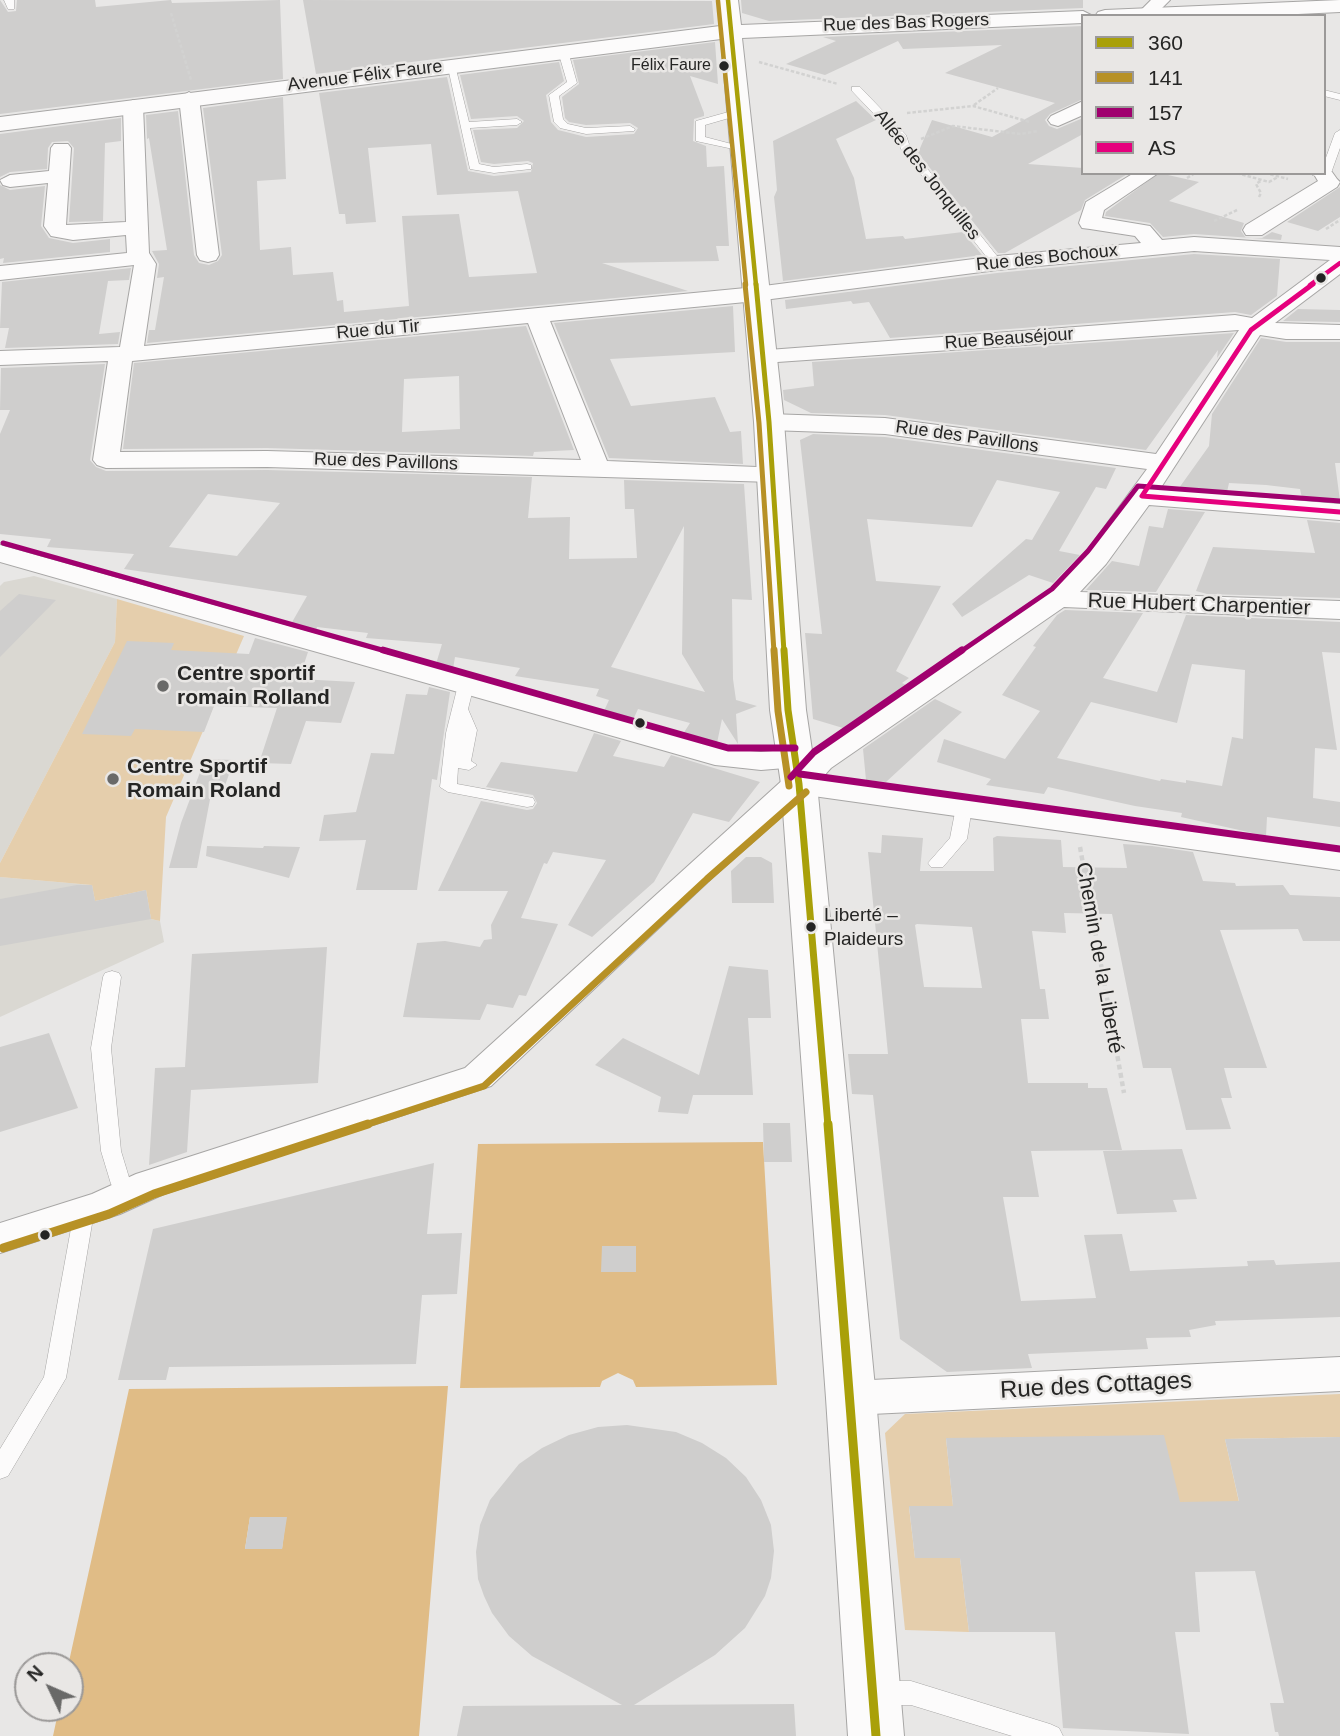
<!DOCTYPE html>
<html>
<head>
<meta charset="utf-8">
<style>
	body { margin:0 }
	#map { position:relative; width:1340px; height:1736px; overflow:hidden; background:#e8e7e6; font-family:Helvetica,sans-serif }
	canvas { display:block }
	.legend { position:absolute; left:1081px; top:14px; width:245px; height:161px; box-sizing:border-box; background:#e9e7e5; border:2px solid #9b9998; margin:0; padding:9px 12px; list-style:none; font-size:21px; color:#252524 }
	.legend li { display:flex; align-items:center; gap:14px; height:35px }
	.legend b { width:35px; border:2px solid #9b9998 }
	.north { position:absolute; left:14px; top:1652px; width:70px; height:70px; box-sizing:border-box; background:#e9e7e5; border:2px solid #9b9998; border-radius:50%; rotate:314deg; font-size:19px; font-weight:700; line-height:28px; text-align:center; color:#252524 }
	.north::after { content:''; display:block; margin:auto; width:24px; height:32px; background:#696968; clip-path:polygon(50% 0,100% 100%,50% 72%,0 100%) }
</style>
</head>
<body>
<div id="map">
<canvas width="1340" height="1736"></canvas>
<ul class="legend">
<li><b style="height:9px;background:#a9a009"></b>360</li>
<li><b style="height:9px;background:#b79126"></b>141</li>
<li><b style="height:9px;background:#a0006e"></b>157</li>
<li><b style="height:9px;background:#e5007d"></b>AS</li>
</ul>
<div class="north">N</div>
</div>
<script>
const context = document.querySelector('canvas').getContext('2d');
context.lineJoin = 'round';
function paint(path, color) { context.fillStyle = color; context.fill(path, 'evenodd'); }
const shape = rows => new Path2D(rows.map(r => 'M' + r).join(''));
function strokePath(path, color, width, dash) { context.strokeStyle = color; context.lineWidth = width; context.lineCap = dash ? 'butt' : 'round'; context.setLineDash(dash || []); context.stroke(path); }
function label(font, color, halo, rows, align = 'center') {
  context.font = font + ' Helvetica,sans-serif'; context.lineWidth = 5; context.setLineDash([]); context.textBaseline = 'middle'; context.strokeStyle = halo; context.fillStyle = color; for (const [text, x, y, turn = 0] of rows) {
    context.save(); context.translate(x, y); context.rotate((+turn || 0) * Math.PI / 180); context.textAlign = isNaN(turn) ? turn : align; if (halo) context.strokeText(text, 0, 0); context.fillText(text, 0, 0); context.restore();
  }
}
const built = shape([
	[34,576,117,599,115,642,0,863,0,586,4,582],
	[0,877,92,885,95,901,146,890,151,919,160,921,164,942,0,1017]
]);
const green = shape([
	[117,599,244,636,166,817,160,921,151,919,146,890,95,901,92,885,0,877,0,863,115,642],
	[1340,1394,1340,1437,1225,1439,1239,1502,1180,1502,946,1438,953,1506,909,1507,915,1558,960,1558,969,1632,905,1630,885,1433,905,1414]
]);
const water = shape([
	[763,1142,777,1385,636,1387,633,1380,618,1373,602,1381,600,1387,460,1388,478,1144],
	[602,1246,636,1246,636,1272,602,1272],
	[448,1386,419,1736,53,1736,59,1708,70,1708,68,1666,129,1389],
	[250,1517,286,1517,282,1549,245,1549]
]);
const building = shape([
	[0,0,8,12,16,11,17,0,95,0,96,7,171,0,172,3,280,0,283,79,0,114],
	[303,0,712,1,714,24,316,74],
	[741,0,1083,0,1083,8,769,21,742,13],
	[1083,26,1083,99,1050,114,1045,120,1049,126,1057,129,1083,118,1083,134,1028,164,1083,168,1083,173,1129,173,1085,200,1081,210,1005,253,998,253,918,153,932,120,992,137,1055,103,945,73,1002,45,903,49,898,41,825,75,786,64,836,41,823,37],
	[715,42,718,84,690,76,704,113,704,116,694,119,693,141,706,146,707,167,724,166,729,246,716,246,719,261,602,263,688,291,147,343,149,330,155,330,164,277,157,278,159,264,152,251,167,250,149,138,147,139,146,115,178,111,194,255,199,263,209,265,218,261,222,255,203,108,283,97,286,179,257,181,260,250,291,247,293,275,333,272,337,301,343,300,344,312,409,306,402,216,459,214,469,277,537,273,518,191,437,195,431,144,368,148,376,222,346,224,345,214,339,214,319,93,447,77,468,171,494,176,531,172,533,163,528,161,494,164,481,162,473,130,517,128,524,121,517,116,471,119,460,75,559,62,564,81,546,95,551,122,558,130,586,137,634,134,638,128,630,123,586,125,569,122,565,118,562,97,579,84,573,60],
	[856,101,876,120,836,139,854,178,866,239,903,236,905,239,963,232,982,255,783,281,774,197,777,190,773,141],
	[121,118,121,141,105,143,103,221,69,222,74,148,68,141,52,142,48,148,47,169,10,172,0,177,0,134],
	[1159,173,1199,182,1169,201,1244,223,1241,231,1246,238,1262,238,1272,232,1282,235,1281,240,1194,234,1163,237,1150,223,1105,216,1106,212],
	[0,185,10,190,45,186,41,226,49,238,73,243,110,239,110,252,3,263,4,258,0,259],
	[1340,187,1340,217,1318,231,1287,222],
	[1194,254,1280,259,1277,296,1251,315,1235,312,890,338,869,302,853,304,851,301,786,309,785,300,997,273],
	[131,268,129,280,108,281,99,334,120,332,118,344,5,348,9,328,0,328,2,282],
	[733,306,735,352,610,359,631,406,715,397,730,432,741,431,743,464,609,458,554,323],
	[1298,309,1340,310,1340,322,1283,321],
	[526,326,574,450,534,452,533,456,267,448,123,449,134,363],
	[459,376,460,429,402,432,404,379],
	[1234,333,1217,358,1218,350,1146,450,885,415,811,413,784,400,783,390,814,386,812,362],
	[1261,338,1286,342,1340,342,1340,463,1335,463,1340,501,1302,498,1300,489,1266,485,1229,483,1227,492,1179,488,1209,446,1212,414],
	[105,364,90,460,96,467,106,471,267,470,532,477,528,518,570,517,569,559,637,558,634,509,625,509,624,480,744,484,752,600,732,599,733,679,736,700,757,706,736,714,738,744,722,719,717,743,683,734,690,723,638,709,633,720,604,711,609,700,596,696,599,689,515,676,520,668,455,657,453,669,436,664,442,644,366,638,368,633,317,627,316,631,291,624,307,596,124,569,134,554,47,547,51,539,0,534,0,434,10,410,0,410,1,368],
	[208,494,280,503,237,556,169,547],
	[684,526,682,654,705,692,611,667],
	[813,434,885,437,1116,468,1106,489,1096,487,1059,551,1080,555,1053,583,1029,575,962,617,952,604,1026,539,1032,540,1060,492,997,480,972,527,867,519,876,581,941,586,896,671,909,678,902,683,906,685,843,728,813,719,810,684,805,633,822,634,800,440],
	[1168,509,1205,512,1156,592,1086,590,1112,561,1139,566,1149,526,1163,528],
	[1307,520,1340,523,1340,598,1207,594,1196,591,1213,547,1315,553],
	[19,594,56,600,0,657,0,611],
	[1065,610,1143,613,1103,678,1157,692,1186,615,1340,622,1340,653,1322,652,1337,750,1315,748,1313,798,1340,802,1340,827,1267,817,1266,836,1181,817,1182,813,1135,806,1048,787,1044,794,986,785,991,779,937,762,944,739,1005,759,1040,711,1002,695,1036,647,1033,646,1057,615],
	[1192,664,1245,670,1243,739,1232,737,1222,786,1186,780,1186,783,1161,779,1160,781,1057,758,1091,702,1177,723],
	[255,638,308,652,299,679,355,682,341,723,306,721,291,764,259,763,277,708,214,706,204,732,135,729,131,736,82,734,127,641,174,643,171,650,249,654],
	[429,687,450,692,437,780,432,779,417,890,356,890,366,840,319,841,324,815,356,812,371,753,394,754,406,694,427,695],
	[935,699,962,712,886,782,866,780,863,749],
	[594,733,621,741,613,756,664,767,671,755,760,782,729,822,693,813,654,882,592,937,568,925,606,860,553,852,547,864,544,863,521,918,558,924,526,996,519,995,513,1008,487,1004,480,1020,403,1017,417,943,445,941,480,947,484,940,492,939,491,925,508,891,438,891,481,801,527,810,533,809,537,803,533,795,486,787,501,762,577,772],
	[205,759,234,760,222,794,211,794,197,868,169,868,181,823],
	[882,835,923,838,920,871,994,871,993,838,997,836,1061,840,1063,867,1127,868,1123,844,1152,846,1193,852,1203,881,1235,883,1236,886,1283,885,1290,895,1340,897,1340,941,1303,941,1298,929,1220,930,1267,1068,1224,1068,1232,1098,1221,1098,1231,1129,1186,1130,1171,1068,1143,1068,1112,914,1064,913,1066,933,1032,931,1040,989,1045,989,1049,1019,1021,1019,1028,1083,1088,1083,1088,1088,1107,1088,1122,1150,1031,1151,1039,1197,1003,1197,1021,1301,1096,1298,1084,1235,1122,1234,1130,1271,1248,1266,1247,1261,1274,1260,1276,1265,1340,1262,1340,1317,1215,1321,1216,1325,1189,1330,1191,1337,1146,1338,1148,1349,1028,1354,1032,1368,947,1372,900,1339,873,1095,852,1094,848,1054,888,1054,868,852,881,853],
	[917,924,972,927,982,988,924,987,915,925],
	[207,846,263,848,264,846,300,847,289,878,206,856],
	[746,857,761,857,772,863,774,903,732,903,731,871],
	[77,885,92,885,95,901,146,890,151,919,0,946,0,899],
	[327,947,318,1083,191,1090,187,1152,149,1165,155,1068,185,1067,192,954],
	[729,966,768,970,771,1018,748,1018,753,1095,693,1095,688,1114,658,1112,661,1097,595,1065,623,1038,699,1075],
	[49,1033,78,1108,0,1132,0,1047],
	[763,1123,790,1123,792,1162,764,1162],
	[1182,1149,1197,1199,1173,1200,1177,1212,1117,1214,1103,1151],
	[434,1163,427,1234,462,1233,457,1294,422,1295,416,1364,169,1367,166,1380,118,1380,153,1229],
	[602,1246,636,1246,636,1272,601,1272],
	[627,1425,676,1432,702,1443,726,1458,746,1477,761,1500,771,1525,774,1551,771,1578,765,1596,745,1628,715,1655,634,1705,794,1704,796,1736,457,1736,463,1706,622,1705,532,1656,509,1636,492,1613,484,1596,478,1579,476,1552,480,1525,490,1500,519,1464,542,1448,569,1435,598,1427],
	[1164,1435,1180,1502,1239,1501,1225,1439,1340,1437,1340,1736,1279,1736,1278,1732,1275,1732,1270,1703,1284,1703,1255,1571,1195,1572,1200,1632,1175,1632,1189,1734,1063,1728,1055,1632,969,1632,960,1558,915,1558,909,1506,953,1506,946,1438],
	[250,1517,287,1517,282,1549,245,1549]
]);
const pathFar1 = shape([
	[171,13,191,80],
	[759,62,838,84],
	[974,105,998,88],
	[907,113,973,106,1030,122],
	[921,139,953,126,1021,134,1038,131],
	[1237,173,1269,182,1278,177],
	[1265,173,1288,179],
	[1187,178,1195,173],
	[1259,197,1261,193,1256,184,1262,180],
	[1214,221,1237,210],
	[1326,229,1340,220]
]);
const path = shape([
	[1080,847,1124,1093]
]);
const lane = shape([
	[4,0,14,0,14,9,8,9,4,0],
	[563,48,568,51,577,83,559,96,563,119,568,124,586,128,630,126,635,129,634,131,586,134,560,128,554,122,549,95,567,82,558,51,563,48],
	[447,63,455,65,469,122,517,119,522,122,517,125,470,128,479,164,494,167,527,164,531,165,531,169,494,173,470,169,447,63],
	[852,87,860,87,906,135,910,147,1001,261,1001,265,993,265,901,149,897,138,852,91,852,87],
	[1324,90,1340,94,1340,100,1324,96,1324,90],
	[739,109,743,110,743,114,705,125,705,137,747,148,747,152,696,141,696,121,739,109],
	[1340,130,1340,148,1330,176,1325,179,1312,175,1311,173,1324,173,1324,163,1335,133,1340,130],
	[466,680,474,685,468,709,477,730,471,761,477,765,469,770,458,768,457,784,533,798,535,802,533,806,527,807,448,792,440,787,446,733,458,685,466,680],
	[964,802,972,807,967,839,943,867,931,867,928,863,950,838,956,807,964,802],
	[112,971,119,973,121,977,111,1048,121,1151,131,1184,128,1189,121,1192,114,1189,111,1184,101,1151,91,1048,103,977,105,973,112,971],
	[84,1204,91,1207,94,1212,66,1378,8,1476,0,1479,0,1449,44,1377,74,1212,77,1207,84,1204],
	[879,1681,911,1681,1050,1724,1059,1728,1063,1736,1012,1736,911,1705,879,1705,870,1701,866,1693,870,1685,879,1681]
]);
const street = shape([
	[1151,0,1170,0,1159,11,1160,16,1144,16,1141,10,1151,0],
	[189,92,199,98,219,255,216,260,208,262,200,260,197,255,179,98,189,92],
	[133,100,143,106,149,253,156,264,144,346,756,287,997,256,1141,243,1135,236,1090,229,1082,228,1079,223,1086,202,1134,173,1157,174,1104,210,1102,218,1150,226,1162,240,1194,237,1340,247,1340,274,1275,323,1340,325,1340,339,1286,339,1260,335,1160,489,1340,504,1340,520,1149,505,1106,564,1080,592,1340,601,1340,619,1064,607,831,768,822,778,1340,850,1340,870,806,795,712,878,491,1086,164,1194,120,1214,0,1253,0,1223,92,1194,136,1174,465,1068,797,767,761,770,715,765,0,562,0,545,728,749,761,752,796,749,809,754,1049,591,1086,552,1147,469,885,434,769,430,760,427,756,422,760,417,769,414,885,418,1156,454,1239,330,763,363,755,361,751,356,755,351,1235,315,1252,318,1330,260,1194,251,997,270,756,301,550,321,607,461,782,468,786,474,782,480,773,482,267,467,106,468,97,465,93,460,108,361,0,365,0,351,120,347,134,265,0,280,0,266,127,253,126,235,73,240,51,236,44,226,48,183,10,187,3,185,0,180,10,175,49,171,51,148,54,144,68,144,71,148,66,225,126,222,123,106,133,100],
	[528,323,581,460,267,451,120,452,132,361,528,323],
	[1083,101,1083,115,1058,126,1051,124,1048,120,1051,116,1083,101],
	[1325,170,1332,172,1337,179,1340,182,1337,187,1262,235,1246,235,1243,230,1246,225,1318,181,1315,176,1317,173,1324,173,1325,170],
	[1340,1357,1340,1391,851,1415,836,1410,830,1398,836,1386,851,1381,1340,1357]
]);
const secondary = shape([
	[718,0,738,0,741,25,1083,11,1093,16,1083,16,1083,23,742,38,784,422,806,710,817,784,876,1398,904,1736,848,1736,826,1398,781,784,770,710,754,422,721,39,0,131,0,117,720,26,718,0],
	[1340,0,1340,12,1256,16,1095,16,1098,12,1105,10,1340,0]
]);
const bus1Far3 = shape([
	[728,0,756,285]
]);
const bus1Far2 = shape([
	[756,284,769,422,784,652]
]);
const bus1Far1 = shape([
	[784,650,788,710,799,784,828,1126]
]);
const bus1 = shape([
	[828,1124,876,1736]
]);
const bus2Far3 = shape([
	[718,1,746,285]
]);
const bus2Far2 = shape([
	[745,284,759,423,774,652]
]);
const bus2Far1 = shape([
	[774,650,778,711,789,786],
	[362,1126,484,1086,707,879,806,792]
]);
const bus2 = shape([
	[3,1248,109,1214,154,1194,368,1124]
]);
const bus3Far1 = shape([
	[3,543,389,652],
	[960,652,1052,589,1088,551,1138,486,1340,501]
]);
const bus3 = shape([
	[383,650,728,748,795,748],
	[800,774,1340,849],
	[791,777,814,752,962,650]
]);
const bus4Far1 = shape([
	[1310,285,1340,263]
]);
const bus4 = shape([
	[1313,284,1251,330,1142,496,1340,512]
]);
const markers = [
	[724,66,6,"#252524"],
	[1321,278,6,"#252524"],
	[163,686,7,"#696968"],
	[640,723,6,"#252524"],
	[113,779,7,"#696968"],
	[811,927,6,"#252524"],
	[45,1235,6,"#252524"]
];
const farBusnames = [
	["Félix Faure",711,66]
];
const farStreetnames = [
	["Rue des Bas Rogers",906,23,-2],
	["Avenue Félix Faure",365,76,-7],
	["Allée des Jonquilles",927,175,52],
	["Rue des Bochoux",1047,258,-6],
	["Rue du Tir",378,330,-5],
	["Rue Beauséjour",1009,339,-4],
	["Rue des Pavillons",967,437,8],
	["Rue des Pavillons",386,462,2]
];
const busNames = [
	["Liberté –",824,916],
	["Plaideurs",824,940]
];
const streetNames = [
	["Rue Hubert Charpentier",1199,605,2],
	["Chemin de la Liberté",1099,958,80]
];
const poiNames = [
	["Centre sportif",177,674],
	["romain Rolland",177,698],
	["Centre Sportif",127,767],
	["Romain Roland",127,791]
];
const nearStreetnames = [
	["Rue des Cottages",1096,1386,-3]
];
paint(built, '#dad8d2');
paint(green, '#e5ceac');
paint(water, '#e0bc86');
paint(building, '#cfcecd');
strokePath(lane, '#a7a6a5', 1);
strokePath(street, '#a7a6a5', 2);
strokePath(secondary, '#a7a6a5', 2);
strokePath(pathFar1, '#d2d2d1', 2.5, [3.5, 2]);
strokePath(path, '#d2d2d1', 4.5, [5, 3.5]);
paint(lane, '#fcfbfb');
paint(street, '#fcfbfb');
paint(secondary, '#fcfbfb');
strokePath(bus1Far3, '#a9a009', 4.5);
strokePath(bus1Far2, '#a9a009', 5);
strokePath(bus1Far1, '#a9a009', 7);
strokePath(bus1, '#a9a009', 9);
strokePath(bus2Far3, '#b79126', 4.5);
strokePath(bus2Far2, '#b79126', 5);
strokePath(bus2Far1, '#b79126', 7);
strokePath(bus2, '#b79126', 9);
strokePath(bus3Far1, '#a0006e', 5);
strokePath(bus3, '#a0006e', 7);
strokePath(bus4Far1, '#e5007d', 4.5);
strokePath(bus4, '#e5007d', 5);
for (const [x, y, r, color] of markers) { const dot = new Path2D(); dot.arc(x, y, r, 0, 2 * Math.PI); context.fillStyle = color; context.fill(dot); strokePath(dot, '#e9e7e5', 2.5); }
label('16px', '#252524', '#e9e7e5', farBusnames, 'right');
label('18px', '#252524', '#e9e7e5', farStreetnames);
label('19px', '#252524', '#e9e7e5', busNames, 'left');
label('21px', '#252524', '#e9e7e5', streetNames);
label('bold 21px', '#252524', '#e9e7e5', poiNames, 'left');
label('24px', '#252524', '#e9e7e5', nearStreetnames);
</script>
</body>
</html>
